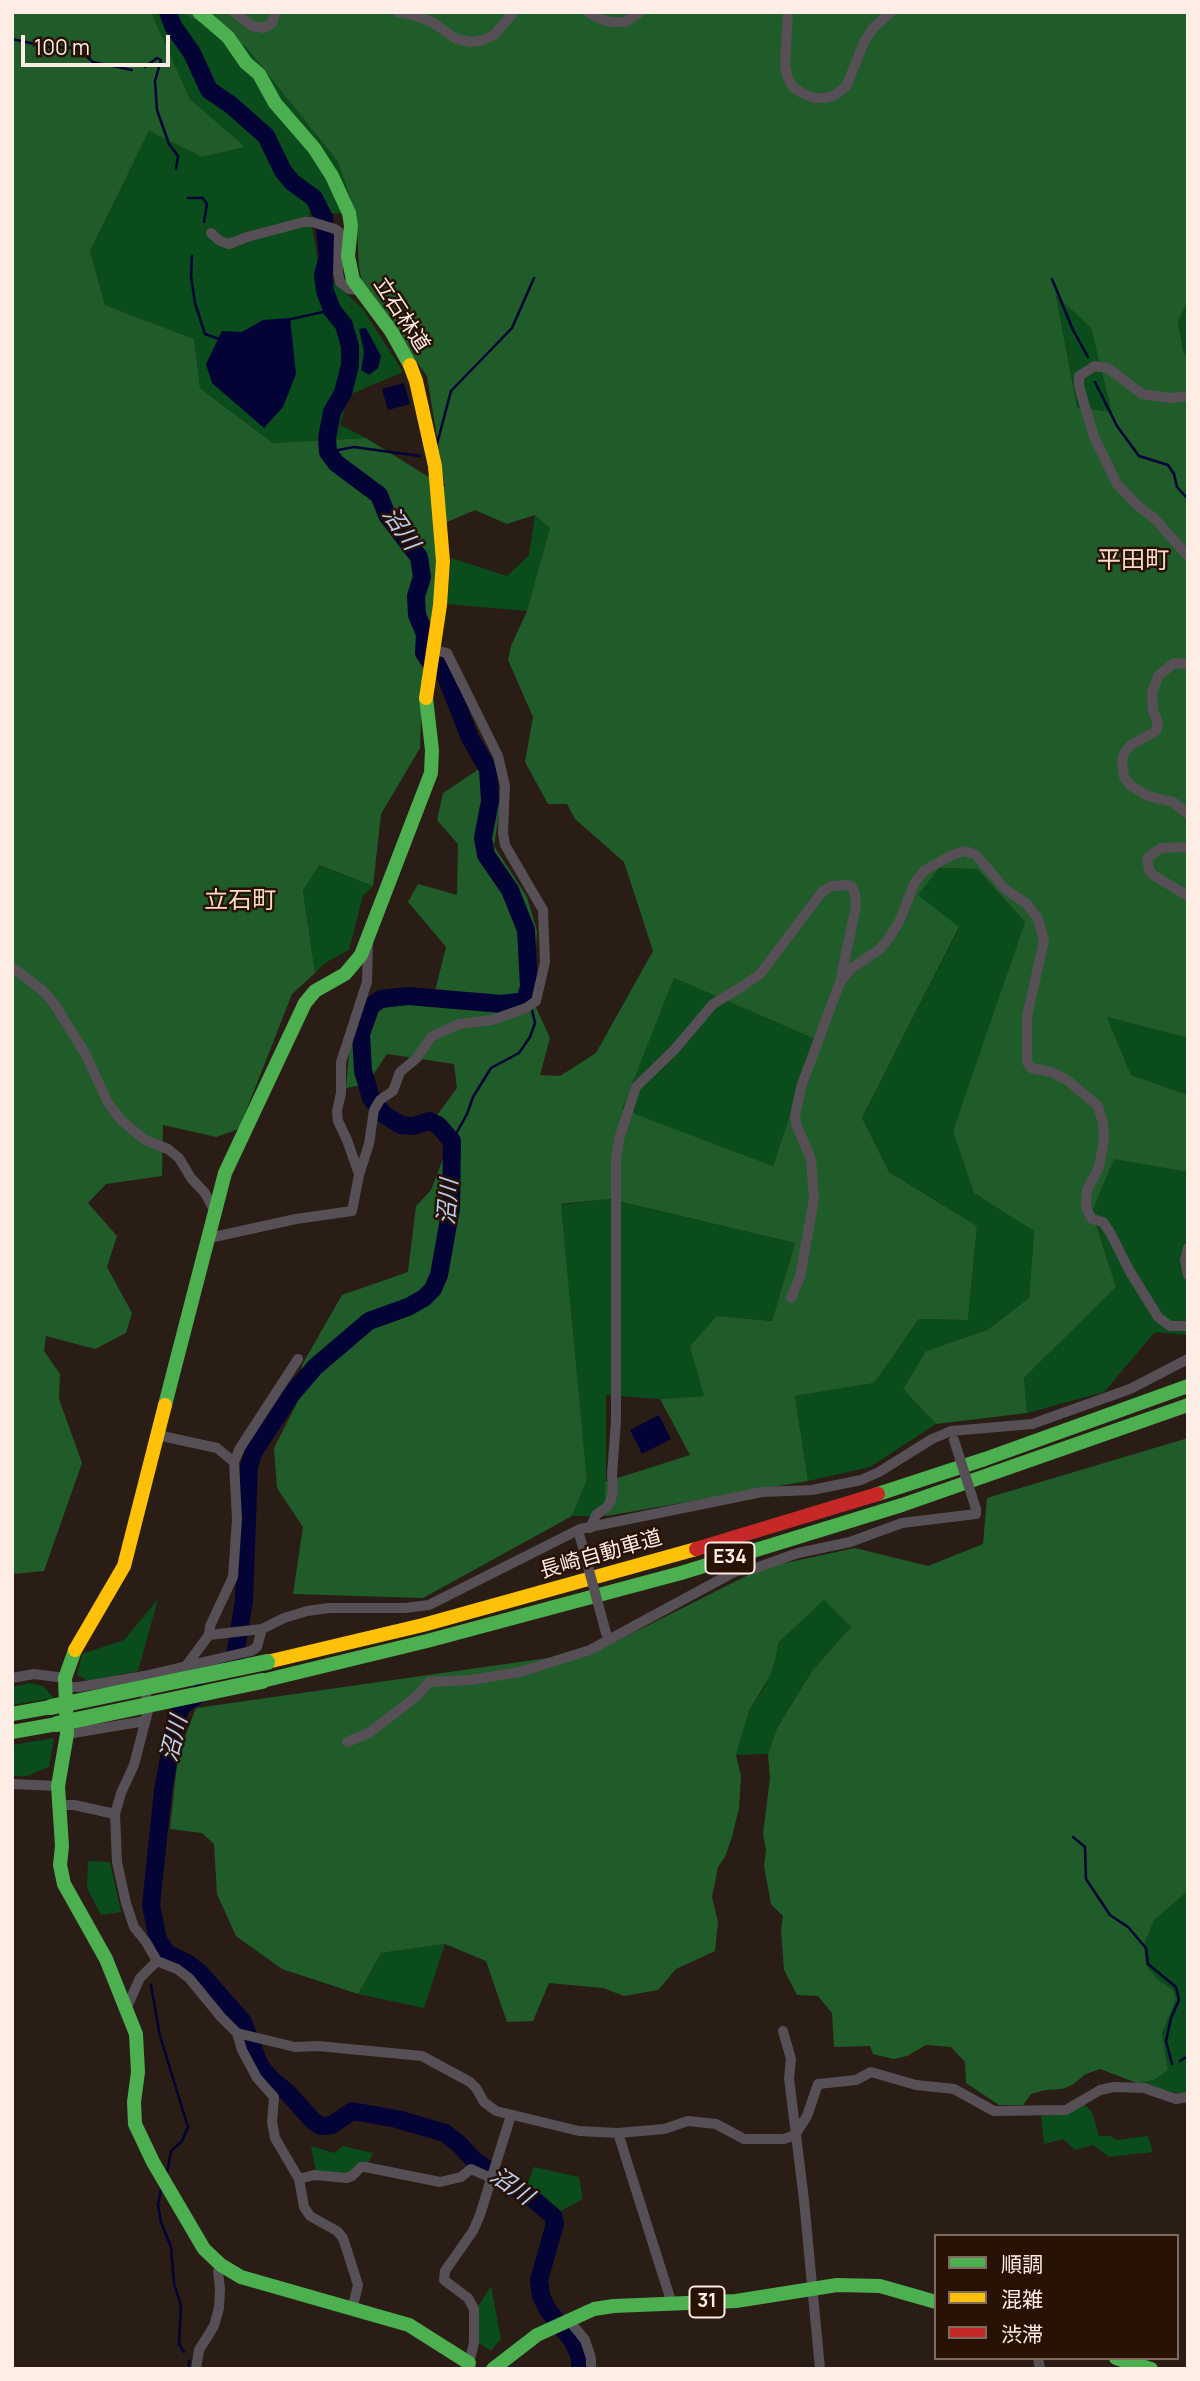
<!DOCTYPE html>
<html>
<head>
<meta charset="utf-8">
<style>
	body { margin:0 }
	#map { position:relative; width:1200px; height:2381px; overflow:hidden; background:#2a1d15; font-family:Manrope,"Noto Sans JP",sans-serif }
	canvas { display:block }
	.frame { position:absolute; inset:0; border:14px solid #feede4; pointer-events:none }
	.legend { position:absolute; left:934px; top:2234px; width:245px; height:126px; box-sizing:border-box; background:#281205; border:2px solid #7e6a5e; margin:0; padding:9px 12px; list-style:none; font-size:21px; color:#feede4 }
	.legend li { display:flex; align-items:center; gap:14px; height:35px }
	.legend b { width:35px; border:2px solid #7e6a5e }
	.scale { position:absolute; left:21px; top:35px; width:149px; height:32px; box-sizing:border-box; border:4px solid #feede4; border-top:0; padding-left:9px; font-size:21px; line-height:24px; white-space:nowrap; color:#feede4; -webkit-text-stroke:5px #281205; paint-order:stroke }
</style>
</head>
<body>
<div id="map">
<canvas width="1200" height="2381"></canvas>
<div class="frame"></div>
<ul class="legend">
<li><b style="height:9px;background:#4caf50"></b>順調</li>
<li><b style="height:9px;background:#ffc107"></b>混雑</li>
<li><b style="height:9px;background:#c62828"></b>渋滞</li>
</ul>
<div class="scale">100 m</div>
</div>
<script>
const context = document.querySelector('canvas').getContext('2d');
context.lineJoin = 'round';
function paint(path, color) { context.fillStyle = color; context.fill(path, 'evenodd'); }
const shape = rows => new Path2D(rows.map(r => 'M' + r).join(''));
function strokePath(path, color, width, dash) { context.strokeStyle = color; context.lineWidth = width; context.lineCap = dash ? 'butt' : 'round'; context.setLineDash(dash || []); context.stroke(path); }
function label(font, color, halo, rows, align = 'center') {
  context.font = font + ' Manrope,"Noto Sans JP",sans-serif'; context.lineWidth = 5; context.setLineDash([]); context.textBaseline = 'middle'; context.strokeStyle = halo; context.fillStyle = color; for (const [text, x, y, turn = 0] of rows) {
    context.save(); context.translate(x, y); context.rotate((+turn || 0) * Math.PI / 180); context.textAlign = isNaN(turn) ? turn : align; if (halo) context.strokeText(text, 0, 0); context.fillText(text, 0, 0); context.restore();
  }
}
const green = shape([
	[151,12,181,12,246,47,338,162,356,214,309,212,316,249,321,304,334,282,363,309,403,372,349,395,340,425,366,438,273,443,200,388,194,339,105,305,90,251,149,131,202,157,244,147,190,99],
	[1056,294,1091,328,1113,412,1077,407],
	[1188,301,1188,355,1184,354,1178,320],
	[535,515,551,528,527,611,447,604,451,558,507,576,529,555],
	[318,865,373,886,363,896,349,950,325,963,315,973,303,891],
	[938,868,977,869,1025,922,954,1132,974,1193,1034,1230,1029,1298,987,1330,926,1351,903,1389,936,1424,870,1467,808,1481,795,1396,874,1383,919,1319,968,1320,977,1226,889,1172,862,1118,959,928,917,895],
	[674,978,815,1039,773,1166,621,1109],
	[1107,1017,1188,1038,1188,1095,1131,1075],
	[1114,1158,1188,1172,1188,1335,1155,1332,1104,1392,1027,1413,1024,1378,1116,1287,1092,1212],
	[608,1199,795,1243,772,1321,717,1316,704,1396,660,1399,606,1395,606,1516,572,1516,587,1480,561,1205],
	[158,1599,138,1671,89,1681,77,1675,82,1654,124,1640],
	[824,1600,851,1627,812,1671,777,1728,768,1754,736,1755,749,1711,765,1686,776,1657,778,1643],
	[30,1683,43,1686,54,1698,12,1705,12,1687],
	[54,1738,49,1767,27,1776,12,1776,12,1745],
	[88,1861,110,1862,121,1912,101,1915,87,1888],
	[1188,1891,1188,2092,1181,2094,1137,2083,1154,2080,1168,2070,1162,2033,1172,1989,1157,1979,1146,1965,1144,1945,1154,1920],
	[445,1944,424,2008,358,1994,381,1953],
	[1083,2103,1092,2112,1099,2136,1110,2136,1117,2140,1148,2136,1153,2152,1109,2157,1093,2145,1075,2150,1063,2139,1044,2144,1041,2116,1068,2113],
	[311,2146,334,2153,343,2146,373,2153,368,2163,347,2174,316,2172],
	[534,2167,579,2177,583,2199,559,2212,526,2187],
	[491,2286,501,2339,491,2351,479,2343,477,2308]
]);
const forest = shape([
	[12,12,151,12,190,99,245,147,202,157,149,131,90,251,105,305,194,339,200,388,273,443,366,438,445,487,427,376,363,287,359,267,356,214,338,162,246,47,181,12,1188,12,1188,301,1178,321,1184,354,1188,355,1188,1038,1107,1017,1131,1075,1188,1095,1188,1172,1114,1159,1092,1212,1116,1287,1024,1378,1027,1413,936,1424,903,1389,926,1351,987,1330,1029,1298,1034,1231,974,1193,953,1131,1025,922,977,869,939,868,918,895,959,927,862,1118,889,1172,977,1226,968,1320,919,1319,874,1383,795,1396,808,1481,606,1516,605,1482,690,1455,660,1399,704,1396,690,1346,717,1316,772,1321,795,1243,609,1199,561,1204,587,1480,572,1516,423,1598,293,1594,303,1527,277,1488,274,1448,297,1403,302,1365,342,1295,408,1272,416,1206,431,1190,446,1151,435,1118,457,1088,454,1064,387,1054,367,1084,346,1088,350,1044,362,1007,432,1003,446,947,408,902,418,884,457,895,458,844,437,820,443,793,491,761,500,807,494,846,527,897,537,931,533,1001,550,1038,540,1075,560,1076,596,1053,653,951,624,862,575,819,567,804,548,804,525,762,533,717,508,660,511,646,527,611,550,528,535,515,507,524,475,510,447,522,423,666,420,748,381,814,373,886,319,865,303,891,315,973,292,994,239,1129,216,1137,163,1125,162,1176,106,1184,88,1203,117,1236,107,1267,132,1313,126,1333,95,1349,46,1336,44,1351,60,1374,59,1399,82,1463,44,1571,12,1574],
	[1056,295,1091,328,1112,412,1077,407],
	[674,978,815,1039,773,1166,622,1109],
	[1188,1438,1188,1891,1154,1920,1144,1945,1146,1965,1157,1979,1172,1989,1176,1999,1162,2033,1168,2070,1154,2080,1137,2083,1100,2069,1086,2074,1072,2085,1062,2089,1045,2090,1031,2094,1023,2105,999,2105,966,2083,965,2062,951,2047,926,2045,907,2056,894,2059,873,2054,870,2046,834,2047,832,2013,818,1996,797,1995,784,1970,781,1930,783,1916,771,1904,764,1866,766,1850,763,1834,770,1778,768,1754,777,1728,812,1671,851,1627,824,1600,778,1643,776,1657,770,1676,749,1711,736,1755,741,1776,739,1808,732,1837,725,1857,718,1867,712,1897,718,1922,715,1951,676,1969,658,1990,624,1996,603,1988,549,1983,533,2021,507,2022,486,1961,445,1944,381,1953,358,1994,282,1969,236,1936,217,1894,214,1844,202,1833,170,1829,178,1755,196,1708,597,1651,762,1568,855,1548,928,1566,983,1544,987,1498]
]);
const water = shape([
	[290,318,296,374,283,407,264,428,212,383,206,364,222,331,242,332,263,320],
	[366,328,381,356,378,368,369,375,361,370,364,352,359,329],
	[404,383,410,404,388,410,382,389],
	[659,1415,671,1439,642,1454,630,1430]
]);
const stream = shape([
	[12,39,49,47,77,48,93,62,132,70],
	[145,67,157,58,161,60,155,81,157,110,169,144,178,156,176,169],
	[188,198,203,198,207,204,204,222],
	[192,256,191,276,195,303,205,334,219,339],
	[1052,279,1073,330,1088,357],
	[287,320,332,310],
	[1095,382,1117,426,1139,456,1168,465,1174,474,1177,487,1188,499],
	[437,444,451,391,512,328,534,278],
	[328,452,354,447,420,456],
	[452,1141,467,1114,473,1097,491,1068,519,1053,530,1037,535,1023,532,1010],
	[1073,1837,1085,1847,1086,1879,1110,1915,1128,1927,1146,1948,1148,1964,1176,1987,1179,2000,1171,2018,1166,2041,1172,2064],
	[151,1985,160,2036,188,2127,182,2141,171,2151,167,2173],
	[1180,2061,1188,2056],
	[161,2189,158,2205,161,2222,171,2247,174,2283,181,2306,179,2344,184,2352],
	[189,2369,189,2361]
]);
const river = shape([
	[168,12,173,26,192,53,209,90,231,105,266,136,283,171,292,182,314,198,324,218,328,257,323,275,325,291,332,310,344,325,350,346,350,365,343,393,332,412,327,438,328,452,336,463,379,495,387,515,419,557,422,577,416,596,417,615,425,634,424,653,428,659,443,669,470,738,488,769,490,801,483,838,486,855,510,890,526,930,529,987,525,1001,502,1004,408,996,381,999,371,1006,361,1034,363,1071,371,1098,383,1114,401,1125,413,1126,429,1121,438,1125,452,1141,451,1208,439,1275,433,1289,424,1298,408,1307,369,1321,315,1367,291,1395,254,1451,249,1466,244,1600,234,1663,229,1669],
	[200,1693,182,1706,176,1719,163,1791,151,1905,158,1940,167,1953,187,1963,200,1973,243,2022,260,2066,272,2080,288,2093,313,2121,321,2126,332,2125,352,2111,397,2119,445,2133,458,2143,475,2161,533,2199,553,2216,555,2224,539,2280,541,2296,548,2310,572,2340,580,2357,580,2369]
]);
const street = shape([
	[234,12,252,26,264,28,272,23,275,12],
	[398,12,417,16,432,22,456,39,471,42,483,40,494,35,514,12],
	[588,12,600,19,612,22,625,22,640,12],
	[788,12,785,66,788,78,793,87,802,93,814,98,824,98,833,96,846,87,864,42,874,27,891,12],
	[211,233,220,241,229,244,247,237,304,222,312,222,335,229,339,232,338,273,340,282,349,289,358,290],
	[1188,396,1170,398,1142,394,1108,368,1095,366,1079,376,1079,386,1094,437,1117,484,1138,506,1154,518,1188,556],
	[1188,664,1174,663,1158,676,1152,693,1153,711,1158,723,1156,731,1131,745,1124,753,1122,761,1124,777,1131,786,1148,796,1173,802,1188,814],
	[1188,847,1161,848,1147,858,1149,870,1153,875,1188,896],
	[12,967,42,990,53,1002,85,1053,108,1103,121,1120,145,1140,168,1149,179,1158,191,1178,205,1193,215,1212],
	[840,982,852,968,880,949,889,938,899,922,915,882,925,870,952,855,965,851,976,855,1005,889,1027,904,1038,919,1044,941,1027,1016,1027,1062,1031,1068,1051,1072,1067,1080,1098,1106,1103,1123,1104,1140,1099,1167,1087,1190,1086,1208,1092,1219,1103,1222,1111,1234,1129,1270,1158,1317,1170,1326,1188,1326],
	[359,1174,347,1140,338,1121,337,1111,341,1093,341,1062,367,982,368,941],
	[209,1238,296,1219,352,1211,359,1175,369,1144,374,1110,380,1100,393,1091,400,1072,417,1058,431,1037,459,1024,492,1020,526,1008,536,1001,545,962,543,910,505,845,503,833,505,786,498,756,447,653,434,650],
	[1188,1248,1185,1260,1188,1275],
	[157,1435,217,1448,234,1462,237,1519,233,1577,210,1626,209,1635,186,1666],
	[234,1462,240,1448,298,1359],
	[590,1528,596,1515,607,1507,611,1500,613,1490,612,1475,616,1421,616,1159,619,1139,636,1087,675,1049,713,1004,743,986,760,974,822,892,831,886,848,885,852,887,855,894,856,906,840,982,801,1087,795,1116,796,1124,811,1159,814,1199,800,1277,791,1298],
	[209,1635,262,1629],
	[144,1676,148,1711,134,1765,121,1793,115,1814,117,1862,126,1903,134,1927,146,1942,157,1961,177,1969,189,1978,221,2017,237,2033,295,2047,318,2046,422,2056,470,2082,476,2088,484,2102,496,2111,579,2131,618,2133,664,2129,688,2121,716,2124,744,2139,784,2139,795,2135,807,2116,818,2084,856,2080,871,2072,916,2085,954,2089,994,2111,1066,2110,1100,2090,1114,2087,1144,2088,1176,2099,1188,2097],
	[12,1678,34,1674,65,1678],
	[66,1687,79,1687,144,1676,251,1651,257,1647,262,1629,284,1618,307,1611,329,1608,405,1608,429,1605,580,1529,762,1492,812,1490,861,1480,879,1472,932,1439,951,1431,1032,1424,1130,1389,1188,1359],
	[67,1734,145,1721],
	[347,1742,369,1733,417,1696,429,1682,470,1680,520,1672,590,1650,736,1571,753,1569,798,1553,850,1542,902,1523,976,1514,976,1509],
	[12,1784,58,1786],
	[59,1805,74,1805,115,1814],
	[127,2007,140,1978,157,1961],
	[783,2031,791,2059,789,2078,804,2200,820,2369],
	[237,2033,242,2050,257,2078,274,2097,272,2122,275,2138,299,2179,304,2207,310,2216,337,2231,343,2238,358,2285,352,2310],
	[618,2133,672,2304],
	[299,2179,314,2175,347,2178,352,2176,361,2167,365,2167,440,2182,461,2177,471,2169,491,2178],
	[568,2319,585,2340,591,2358,591,2369],
	[1038,2358,1040,2369],
	[196,2369,199,2350,214,2326,219,2308,220,2289,218,2272,221,2265],
	[471,2369,469,2363,474,2343,474,2309,468,2298,444,2280,445,2271,473,2231,480,2215,511,2115]
]);
const fast = shape([
	[199,12,228,37,246,63,259,74,275,103,314,148,332,176,349,213,351,226,348,256,353,280,391,331,410,365],
	[165,1405,225,1173,305,1003,315,991,345,974,361,955,431,773,432,750,426,698],
	[878,1494,985,1459,1188,1386],
	[75,1650,65,1678,67,1734,58,1786,62,1846,60,1865,64,1884,106,1959,136,2034,138,2072,134,2102,135,2124,153,2162,204,2249,221,2265,241,2277,409,2325,469,2363],
	[262,1681,427,1641,681,1573,902,1505,1188,1405],
	[12,1714,51,1707],
	[12,1732,57,1724],
	[1116,2358,1151,2369],
	[493,2369,537,2335,594,2309,614,2306,736,2301,837,2285,880,2286,936,2302]
]);
const slow = shape([
	[410,365,416,381,435,466,443,561,440,605,426,698],
	[75,1650,124,1566,165,1405],
	[267,1662,423,1625,696,1549]
]);
const jam = shape([
	[696,1549,878,1494]
]);
const streetBridge = shape([
	[954,1440,976,1509],
	[580,1537,606,1633]
]);
const fastBridge = shape([
	[51,1707,267,1662],
	[57,1724,262,1681]
]);
const shields = [
	[730,1558,49],
	[707,2302,35]
];
const shieldNames = [
	["E34",730,1558],
	["31",707,2302]
];
const streetNames = [
	["立石林道",401,315,57],
	["長崎自動車道",601,1555,-16]
];
const waterNames = [
	["沼川",400,529,56],
	["沼川",449,1202,-86],
	["沼川",175,1739,-76],
	["沼川",511,2187,35]
];
const quarterNames = [
	["平田町",1133,561],
	["立石町",240,901]
];
paint(green, '#0a4c1b');
paint(forest, '#205c2a');
paint(water, '#040335');
strokePath(stream, '#040335', 2.5);
strokePath(river, '#040335', 18);
strokePath(street, '#564f56', 10);
strokePath(fast, '#4caf50', 14);
strokePath(slow, '#ffc107', 14);
strokePath(jam, '#c62828', 14);
strokePath(streetBridge, '#564f56', 10);
strokePath(fastBridge, '#4caf50', 16);
for (const [x, y, w] of shields) { const box = new Path2D(); box.roundRect(x - w / 2, y - 15.5, w, 31, 5); context.fillStyle = '#281205'; context.fill(box); strokePath(box, '#feede4', 2); }
label('bold 19px', '#feede4', null, shieldNames);
label('21px', '#feede4', '#281205', streetNames);
label('italic 23px', '#bad1f6', '#281205', waterNames);
label('24px', '#f9d9c7', '#281205', quarterNames);
</script>
</body>
</html>
